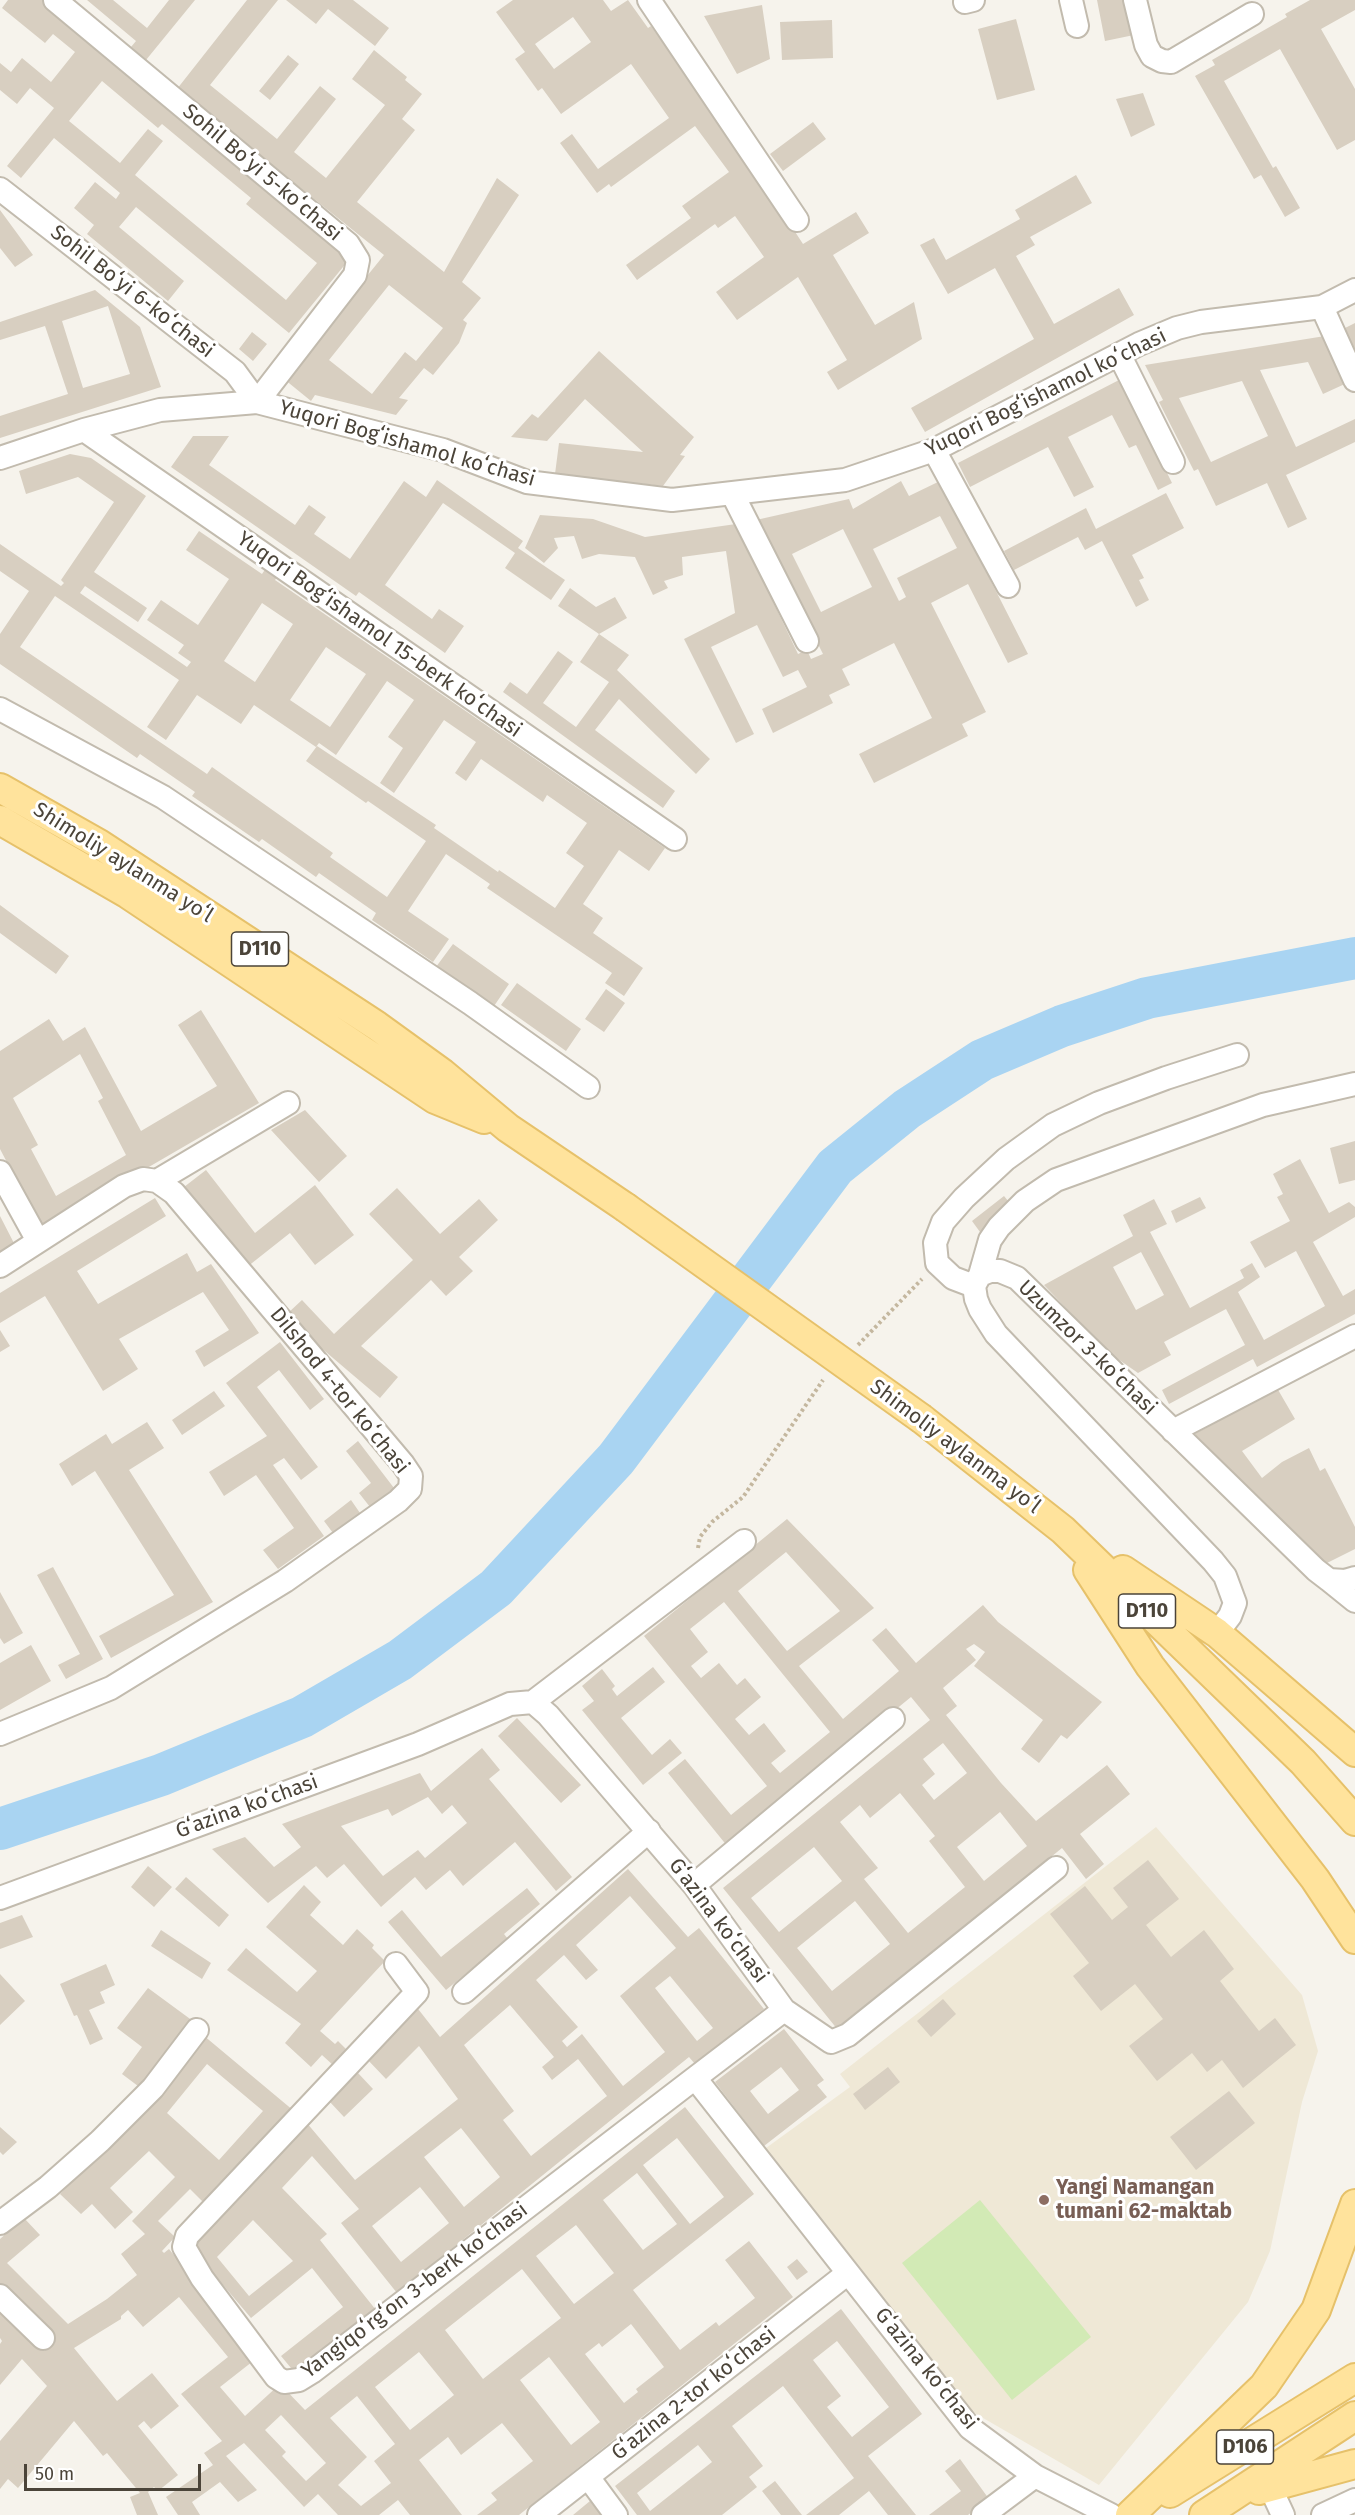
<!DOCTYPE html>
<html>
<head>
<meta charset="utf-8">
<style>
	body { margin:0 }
	#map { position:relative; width:1355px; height:2515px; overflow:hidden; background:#f6f3ec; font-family:"Fira Sans",sans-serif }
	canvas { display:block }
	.scale { position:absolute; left:24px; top:2464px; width:177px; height:27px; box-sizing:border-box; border:3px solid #4b4439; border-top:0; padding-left:8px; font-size:18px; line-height:21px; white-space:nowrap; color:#4b4439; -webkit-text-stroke:4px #fff; paint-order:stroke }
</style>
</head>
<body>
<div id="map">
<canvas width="1355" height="2515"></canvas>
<div class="scale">50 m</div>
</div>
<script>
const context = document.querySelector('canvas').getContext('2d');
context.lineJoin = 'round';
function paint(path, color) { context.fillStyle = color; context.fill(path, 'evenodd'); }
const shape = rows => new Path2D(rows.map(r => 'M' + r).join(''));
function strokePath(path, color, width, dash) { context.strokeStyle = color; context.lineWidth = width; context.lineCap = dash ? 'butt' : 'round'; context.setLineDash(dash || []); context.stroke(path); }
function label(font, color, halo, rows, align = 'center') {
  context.font = font + ' "Fira Sans",sans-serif'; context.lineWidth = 6; context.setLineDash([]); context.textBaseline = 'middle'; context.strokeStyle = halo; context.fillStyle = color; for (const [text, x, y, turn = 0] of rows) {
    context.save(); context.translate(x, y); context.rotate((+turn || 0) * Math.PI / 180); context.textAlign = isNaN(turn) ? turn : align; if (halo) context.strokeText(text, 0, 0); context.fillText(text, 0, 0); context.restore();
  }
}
const education = shape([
	[1156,1827,1302,1995,1318,2051,1302,2102,1270,2251,1248,2302,1099,2485,971,2411,766,2148,850,2087,840,2074]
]);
const green = shape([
	[980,2200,1091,2337,1012,2400,902,2263]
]);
const river = shape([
	[0,1829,161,1775,302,1717,400,1660,496,1588,616,1459,835,1167,907,1109,982,1060,1062,1026,1147,998,1355,958]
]);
const building = shape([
	[8,0,44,0,352,256,289,333,136,207,119,227,184,281,168,301,87,234,94,225,74,208,95,182,116,199,120,193,54,138,21,178,7,166,54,108,30,88,17,104,0,90,0,63,11,72,22,58,51,82,75,52,53,34,45,43,2,8],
	[102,81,158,128,162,124,251,198,246,204,317,263,286,300,135,175,163,141,148,129,120,163,69,121],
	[87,0,113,0,147,28,169,0,195,0,146,60,131,47,136,41],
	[247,0,278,0,210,85,277,139,320,86,336,99,294,152,326,178,385,105,352,79,374,50,407,77,405,80,422,94,402,119,415,130,357,202,444,272,497,178,519,195,462,282,481,298,463,320,467,323,459,343,433,375,424,368,399,398,408,400,396,415,315,395,311,401,284,379,384,255,177,89],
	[389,285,443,328,416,361,405,352,372,394,329,360],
	[286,0,353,0,389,28,375,46,328,9,316,24],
	[513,0,603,0,611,11,628,0,648,28,651,26,758,175,803,244,856,212,869,233,833,255,875,325,914,302,922,339,838,390,827,372,847,360,798,277,737,320,716,292,764,257,735,216,718,228,715,224,637,280,626,265,691,218,682,206,729,172,695,126,611,187,609,184,597,193,560,143,572,134,598,169,669,118,631,64,561,114,542,88,538,91,515,59,525,52,496,12],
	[573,17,591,42,554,69,535,44],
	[1097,0,1127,0,1134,35,1105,41],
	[1310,0,1355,0,1355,10,1321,29,1355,89,1355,140,1337,150,1280,49,1224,81,1273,168,1276,166,1300,208,1285,217,1261,175,1254,179,1195,76,1215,65,1212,60,1287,17,1285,14],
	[762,5,770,59,737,74,704,16],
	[1016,19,1035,90,997,100,978,29],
	[832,20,833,58,782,60,780,22],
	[288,55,299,64,270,100,259,91],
	[1143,93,1155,125,1131,137,1116,99],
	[813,122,826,139,783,171,770,154],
	[1076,175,1092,203,1030,237,1035,245,1016,256,1054,324,1119,288,1134,315,925,432,911,408,1034,339,995,268,948,294,920,245,934,238,946,260,1020,219,1015,210],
	[0,210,33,255,15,267,0,248],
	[95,290,140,327,161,387,0,438,0,416,68,394,45,326,0,340,0,322],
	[108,306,130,374,83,388,62,321],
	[1355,323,1355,355,1343,329],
	[252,332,267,344,253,361,239,349],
	[1325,336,1347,383,1323,394,1308,362,1260,370,1296,447,1355,419,1355,442,1286,475,1307,519,1288,528,1267,483,1216,506,1198,469,1194,471,1159,402,1163,400,1145,365],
	[1242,381,1268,436,1211,462,1179,398],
	[599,351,694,437,680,455,685,456,663,486,555,474,559,443,643,452,585,399,547,441,511,437,532,414,538,418],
	[1121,379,1172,483,1158,490,1136,445,1129,448,1112,415,1068,437,1094,487,1074,497,1048,447,970,487,958,463],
	[193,436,229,436,209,465,295,525,309,505,326,517,314,534,350,559,404,481,426,497,437,480,523,541,518,548,565,580,551,600,505,568,515,553,443,503,385,585,432,619,439,609,464,626,445,653,359,592,356,596,171,467],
	[70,454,91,458,146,496,94,572,147,608,138,622,85,586,80,593,187,667,191,662,178,653,184,645,147,620,161,600,198,625,229,579,186,550,199,531,262,574,266,568,278,576,275,580,665,848,649,871,619,850,583,904,603,918,593,933,643,968,624,996,605,983,612,973,487,888,490,884,446,854,408,911,449,939,433,962,372,920,376,913,319,873,316,877,262,839,259,842,192,796,195,792,140,754,137,758,0,664,0,634,29,591,0,571,0,544,61,586,64,583,61,580,114,502,78,477,26,494,19,471],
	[55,596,179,680,147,727,166,740,197,695,241,724,254,705,316,747,319,743,336,755,387,681,414,700,388,737,403,748,380,783,394,793,444,720,476,742,455,773,466,781,481,759,543,802,547,795,587,823,566,853,584,866,555,908,499,870,498,872,434,828,436,825,317,746,306,761,366,803,368,801,426,841,387,897,330,857,333,853,212,767,207,774,20,647],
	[262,603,293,624,255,682,224,661],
	[326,647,366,674,330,727,290,700],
	[901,481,909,496,940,481,1028,654,1008,663,968,584,931,603,986,712,962,724,968,736,874,783,859,754,932,718,894,643,842,669,850,685,829,695,833,703,773,733,762,709,807,687,798,670,783,677,757,625,711,647,754,734,736,743,684,639,735,613,726,551,682,557,683,575,664,581,668,588,653,595,635,557,599,554,582,559,574,536,554,538,558,548,544,563,525,548,540,515,593,519,645,537,736,524,798,654,807,650,811,659,823,654,756,520,849,499,853,509],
	[940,516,957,548,897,578,906,597,899,601,873,549],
	[843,529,872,587,821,612,792,554],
	[1166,493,1184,528,1132,555,1144,578,1139,580,1149,600,1136,607,1102,541,1085,550,1078,537,1014,570,1004,551,1086,508,1096,529],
	[570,588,596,607,615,597,627,618,599,634,558,606],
	[599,634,629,655,617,670,710,759,696,774,619,699,595,730,675,791,663,808,503,692,510,682,527,694,558,651,573,662,543,703,576,727,609,682,580,662],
	[0,905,69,956,56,974,0,933],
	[453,944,509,984,490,1012,433,971],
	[517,983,581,1029,566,1051,501,1005],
	[606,989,625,1003,604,1032,585,1019],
	[201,1010,259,1103,42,1229,0,1149,0,1051,49,1019,63,1041,85,1027,141,1131,217,1086,178,1025],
	[80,1054,103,1098,98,1101,126,1155,56,1196,31,1149,38,1145,13,1098],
	[305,1110,347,1156,319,1182,271,1130],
	[1355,1141,1355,1180,1339,1184,1330,1148],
	[1300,1159,1329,1213,1349,1202,1355,1207,1355,1217,1313,1242,1343,1296,1355,1289,1355,1314,1257,1367,1253,1359,1169,1404,1162,1390,1245,1345,1226,1309,1164,1342,1171,1355,1138,1373,1108,1352,1044,1285,1133,1236,1123,1215,1154,1199,1167,1224,1150,1232,1190,1308,1244,1278,1240,1270,1252,1263,1260,1277,1238,1292,1264,1340,1325,1306,1296,1251,1265,1268,1250,1242,1290,1221,1277,1197,1283,1194,1273,1174],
	[1141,1252,1164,1295,1136,1310,1113,1267],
	[206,1170,255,1233,315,1185,354,1235,315,1265,290,1233,247,1267,184,1187],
	[397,1188,440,1234,479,1199,498,1220,459,1257,473,1271,446,1296,431,1280,361,1346,398,1377,380,1398,320,1347,288,1313,302,1300,334,1334,413,1260,369,1214],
	[1004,1196,1013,1207,980,1232,972,1221],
	[1200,1197,1206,1208,1176,1223,1171,1211],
	[155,1198,166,1216,77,1271,98,1304,187,1253,197,1272,211,1264,259,1333,204,1367,195,1351,229,1330,203,1292,119,1339,138,1369,103,1391,45,1296,0,1323,0,1293],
	[0,1216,17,1249,0,1259],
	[0,1330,10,1346,0,1352],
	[280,1342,324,1399,310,1410,279,1370,257,1387,318,1467,301,1480,284,1458,273,1465,324,1536,278,1569,263,1550,294,1528,256,1475,224,1496,209,1472,267,1436,226,1383],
	[1277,1388,1295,1419,1242,1451,1262,1478,1282,1462,1309,1448,1320,1471,1325,1468,1355,1527,1355,1549,1325,1564,1195,1434],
	[214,1391,225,1406,182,1435,172,1420],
	[147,1422,164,1448,129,1470,213,1602,111,1658,99,1636,174,1595,95,1471,72,1486,59,1464,106,1434,112,1444],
	[358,1441,394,1488,370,1507,359,1493,371,1483,346,1451],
	[351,1500,360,1513,333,1533,324,1521],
	[787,1519,874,1608,799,1666,843,1719,899,1671,872,1640,886,1628,916,1663,983,1605,998,1622,1102,1702,1067,1739,1061,1735,1039,1763,1021,1749,1043,1720,974,1666,985,1652,974,1644,966,1649,976,1660,943,1688,957,1706,946,1715,1001,1783,1036,1821,1107,1765,1130,1794,1080,1834,1104,1864,1086,1879,1062,1848,838,2030,723,1888,930,1720,911,1697,728,1847,668,1773,685,1759,731,1815,767,1786,644,1636],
	[786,1552,840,1611,787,1651,738,1591],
	[724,1602,830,1732,780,1773,771,1763,786,1751,764,1723,749,1735,735,1719,761,1697,745,1678,737,1685,719,1663,701,1678,691,1666,708,1652,690,1629],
	[943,1743,967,1773,934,1800,922,1785,935,1774,923,1759],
	[900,1793,935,1836,929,1841,965,1887,908,1933,864,1879,878,1868,840,1822,860,1805,870,1818],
	[1000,1812,1027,1846,984,1881,957,1847],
	[814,1847,842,1881,779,1932,751,1898],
	[855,1901,890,1944,832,1991,797,1948],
	[53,1567,103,1659,66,1679,58,1665,80,1654,37,1575],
	[0,1592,23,1633,4,1644,0,1638],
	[31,1645,51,1681,0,1710,0,1663],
	[653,1667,665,1682,621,1718,652,1755,670,1739,682,1753,643,1785,582,1710,594,1701,582,1686,602,1669,615,1686,612,1689,617,1696],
	[517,1718,581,1785,561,1803,498,1736],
	[482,1748,500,1770,489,1779,572,1877,556,1891,515,1842,463,1886,450,1870,426,1890,415,1877,381,1907,344,1864,327,1878,316,1866,268,1903,212,1849,245,1837,274,1867,301,1847,282,1824,420,1773,431,1791],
	[428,1797,442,1814,452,1805,467,1823,425,1858,418,1850,383,1876,341,1826,388,1809,392,1816],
	[1148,1860,1179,1899,1146,1925,1171,1957,1204,1930,1234,1969,1220,1981,1259,2031,1275,2018,1296,2045,1243,2088,1222,2060,1207,2072,1192,2053,1157,2081,1129,2046,1163,2019,1135,1984,1101,2011,1073,1976,1089,1963,1050,1914,1085,1886,1112,1920,1128,1907,1113,1888],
	[148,1866,172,1887,154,1907,131,1887],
	[628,1869,688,1937,699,1928,764,2009,695,2064,689,2057,397,2293,341,2223,359,2209,312,2156,282,2188,327,2234,320,2240,376,2310,296,2374,281,2356,343,2307,312,2268,251,2318,190,2246,306,2122,355,2180,458,2099,419,2046,386,2079,366,2058,415,2005,440,2037],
	[630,1896,676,1948,620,1996,665,2052,623,2086,582,2034,567,2047,562,2041,578,2027,536,1980,564,1955,586,1980,598,1970,576,1945],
	[670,1976,713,2028,697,2041,655,1988],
	[510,2005,554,2057,542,2067,552,2080,578,2059,607,2096,531,2156,503,2120,514,2111,464,2045],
	[461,2128,500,2177,464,2207,424,2157],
	[420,2187,449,2223,401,2262,372,2226],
	[253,2220,293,2261,249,2296,217,2257],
	[186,1877,229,1915,219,1927,175,1889],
	[304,1885,321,1902,310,1915,343,1945,357,1929,374,1945,372,1948,385,1961,320,2031,335,2044,338,2041,348,2051,334,2066,322,2055,311,2067,285,2043,301,2024,227,1970,246,1948,297,1992,317,1971,266,1927],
	[527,1888,540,1904,504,1934,508,1939,446,1990,388,1922,402,1910,441,1957],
	[22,1915,33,1937,0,1949,0,1923],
	[161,1930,211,1963,202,1979,151,1946],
	[106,1964,115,1985,100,1992,105,2003,89,2010,103,2039,90,2045,77,2015,74,2016,60,1984],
	[0,1974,25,2001,0,2025],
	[148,1988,197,2024,146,2092,122,2074,142,2047,117,2028],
	[943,1999,956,2014,931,2037,917,2021],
	[784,2029,824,2080,817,2085,827,2097,764,2146,715,2082],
	[781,2067,799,2090,768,2114,750,2091],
	[203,2035,294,2111,206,2205,190,2189,158,2221,175,2237,162,2251,164,2253,169,2249,257,2358,220,2387,245,2416,280,2384,305,2410,685,2107,754,2194,633,2290,680,2350,716,2322,719,2326,755,2298,725,2260,749,2241,793,2297,519,2515,477,2515,497,2500,491,2493,533,2461,502,2423,461,2455,448,2437,419,2460,462,2515,410,2515,398,2500,379,2515,338,2515,318,2494,304,2507,244,2443,226,2456,257,2490,238,2502,220,2482,192,2502,200,2515,178,2515,166,2497,213,2465,204,2453,222,2441,181,2394,228,2357,179,2297,143,2327,128,2310,121,2316,121,2319,74,2348,117,2401,152,2373,179,2406,151,2429,144,2421,138,2426,178,2475,158,2491,154,2487,148,2492,158,2515,137,2515,130,2497,140,2493,107,2453,103,2456,74,2421,18,2488,8,2479,0,2489,0,2441,47,2386,22,2359,0,2385,0,2344,2,2341,0,2338,0,2305,44,2351,55,2343,0,2290,0,2239,24,2218,40,2235,7,2263,68,2324,107,2299,137,2275,121,2254,145,2234,132,2221,175,2177,149,2151,110,2188,133,2212,115,2229,92,2204,81,2214,60,2194,140,2112],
	[207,2064,263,2111,219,2160,167,2113],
	[677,2138,724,2197,690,2224,643,2165],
	[637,2173,677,2224,643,2250,603,2200],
	[576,2225,614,2273,574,2304,536,2256],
	[522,2269,561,2318,483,2379,445,2330],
	[631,2324,664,2367,636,2389,638,2392,624,2403,585,2354,599,2343,602,2347],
	[419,2352,454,2395,410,2430,375,2387],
	[549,2357,600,2422,571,2445,520,2380],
	[357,2396,395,2444,374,2461,391,2483,361,2506,338,2485,367,2457,330,2418],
	[281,2415,326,2463,306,2481,282,2456,286,2452,265,2430],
	[888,2067,900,2082,865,2110,853,2094],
	[358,2073,373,2089,344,2117,329,2101],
	[1229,2091,1255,2123,1196,2170,1170,2137],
	[0,2127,17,2142,3,2155,0,2152],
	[797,2259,808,2272,797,2280,787,2267],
	[841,2309,922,2414,868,2456,916,2515,888,2515,869,2491,839,2515,806,2515,854,2478,783,2386,732,2426,763,2466,749,2477,757,2487,722,2515,637,2515,615,2486],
	[837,2341,889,2407,852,2437,827,2407,841,2396,813,2360],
	[698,2445,712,2462,650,2511,637,2493],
	[960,2459,989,2499,968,2515,929,2515,961,2491,945,2471],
	[775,2481,802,2515,781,2515,762,2491],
	[590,2501,601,2515,573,2515]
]);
const path = shape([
	[858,1345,922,1279],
	[698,1548,700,1537,712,1522,743,1497,823,1380]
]);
const minor = shape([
	[649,0,797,220],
	[1071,0,1077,26],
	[1135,0,1146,45,1152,56,1162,61,1171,62,1252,14],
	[965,2,973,0],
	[0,189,235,372,257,402,355,275,358,260,348,244,55,0],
	[1322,307,1355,380],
	[1120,356,1173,462],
	[84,430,675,839],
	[934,450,1008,586],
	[0,458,84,430,160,410,257,402,443,450,527,482,672,500,845,480,934,450,1139,344,1177,328,1201,322,1322,307,1355,290],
	[732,493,807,641],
	[0,709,163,797,470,1003,588,1087],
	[1355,1084,1263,1105,1056,1180,1025,1201,999,1227,990,1240,980,1275,990,1271,1000,1271,1017,1278,1316,1570,1329,1580,1345,1581,1355,1578],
	[0,1172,38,1241],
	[157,1181,288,1103],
	[0,1266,124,1186,143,1179,157,1181,174,1193,403,1464,411,1476,410,1489,398,1501,285,1581,111,1688,0,1734],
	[980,1275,974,1286,976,1299,980,1309,996,1334,1213,1561,1225,1576,1235,1603,1230,1616,1217,1633],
	[974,1286,953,1278,937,1263,935,1243,943,1222,964,1198,1006,1159,1053,1125,1099,1103,1166,1078,1237,1055],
	[1173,1431,1355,1336],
	[1329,1580,1355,1601],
	[533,1702,744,1541],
	[694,1885,893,1719],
	[0,1898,418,1744,510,1704,533,1702,548,1715,694,1885,784,2010,695,2078,970,2428,1035,2476,1111,2515],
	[396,1964,417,1992,187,2236,184,2247,202,2278,276,2377,284,2382,299,2380,312,2372,695,2078],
	[464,1992,649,1831],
	[784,2010,831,2042,848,2035,1056,1868],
	[0,2223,48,2187,100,2141,153,2088,197,2030],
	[0,2296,43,2338],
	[588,2477,616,2515],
	[1270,2487,1283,2515],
	[539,2515,848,2273],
	[983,2515,1035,2476],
	[1323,2515,1355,2500]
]);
const major = shape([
	[0,788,99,844,377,1026,442,1073,508,1128,625,1207],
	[0,820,128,894,435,1099,484,1119],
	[922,1419,1063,1530,1303,1762,1355,1821],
	[1088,1570,1150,1666,1315,1879,1355,1939],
	[1123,1570,1217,1633,1355,1752],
	[1259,2490,1355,2464],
	[1170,2493,1355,2378],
	[1130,2515,1264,2386,1316,2310,1355,2204],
	[1204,2515,1355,2416]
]);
const majorBridge = shape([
	[625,1207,922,1419]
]);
const markers = [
	[1044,2200,6,"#8d6e63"]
];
const shields = [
	[260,949,57],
	[1147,1611,57],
	[1245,2447,57]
];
const shieldNames = [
	["D110",260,949],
	["D110",1147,1611],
	["D106",1245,2447]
];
const streetNames = [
	["Sohil Boʻyi 5-koʻchasi",262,173,40],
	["Sohil Boʻyi 6-koʻchasi",132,292,38],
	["Yuqori Bogʻishamol koʻchasi",1046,393,-26],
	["Yuqori Bogʻishamol koʻchasi",407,444,16],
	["Yuqori Bogʻishamol 15-berk koʻchasi",379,635,35],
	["Shimoliy aylanma yoʻl",123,863,32],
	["Uzumzor 3-koʻchasi",1087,1348,44],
	["Dilshod 4-tor koʻchasi",339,1391,51],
	["Shimoliy aylanma yoʻl",955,1447,37],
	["Gʻazina koʻchasi",247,1807,-20],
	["Gʻazina koʻchasi",718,1921,53],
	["Yangiqoʻrgʻon 3-berk koʻchasi",415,2291,-37],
	["Gʻazina koʻchasi",926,2369,51],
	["Gʻazina 2-tor koʻchasi",694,2394,-38]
];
const educationNames = [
	["Yangi Namangan",1056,2188],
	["tumani 62-maktab",1056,2212]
];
paint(education, '#efe8d6');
paint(green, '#d2eab5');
strokePath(river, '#a9d4f2', 42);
paint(building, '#d8cfc1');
strokePath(minor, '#c2bbae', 26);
strokePath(major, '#e6c16a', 32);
strokePath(path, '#c4b79f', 4, [3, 3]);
strokePath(minor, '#fff', 22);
strokePath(major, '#ffe39c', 28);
strokePath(majorBridge, '#e6c16a', 32, []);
strokePath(majorBridge, '#ffe39c', 28);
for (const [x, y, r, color] of markers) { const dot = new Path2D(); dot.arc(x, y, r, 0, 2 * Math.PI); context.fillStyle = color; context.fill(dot); strokePath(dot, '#fff', 2); }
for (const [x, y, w] of shields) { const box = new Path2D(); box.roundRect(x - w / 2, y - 17, w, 34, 4.5); context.fillStyle = '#fff'; context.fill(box); strokePath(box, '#4b4439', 1.5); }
label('bold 20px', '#4b4439', null, shieldNames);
label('21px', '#4b4439', '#fff', streetNames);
label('bold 21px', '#785e54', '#fff', educationNames, 'left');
</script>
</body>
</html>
